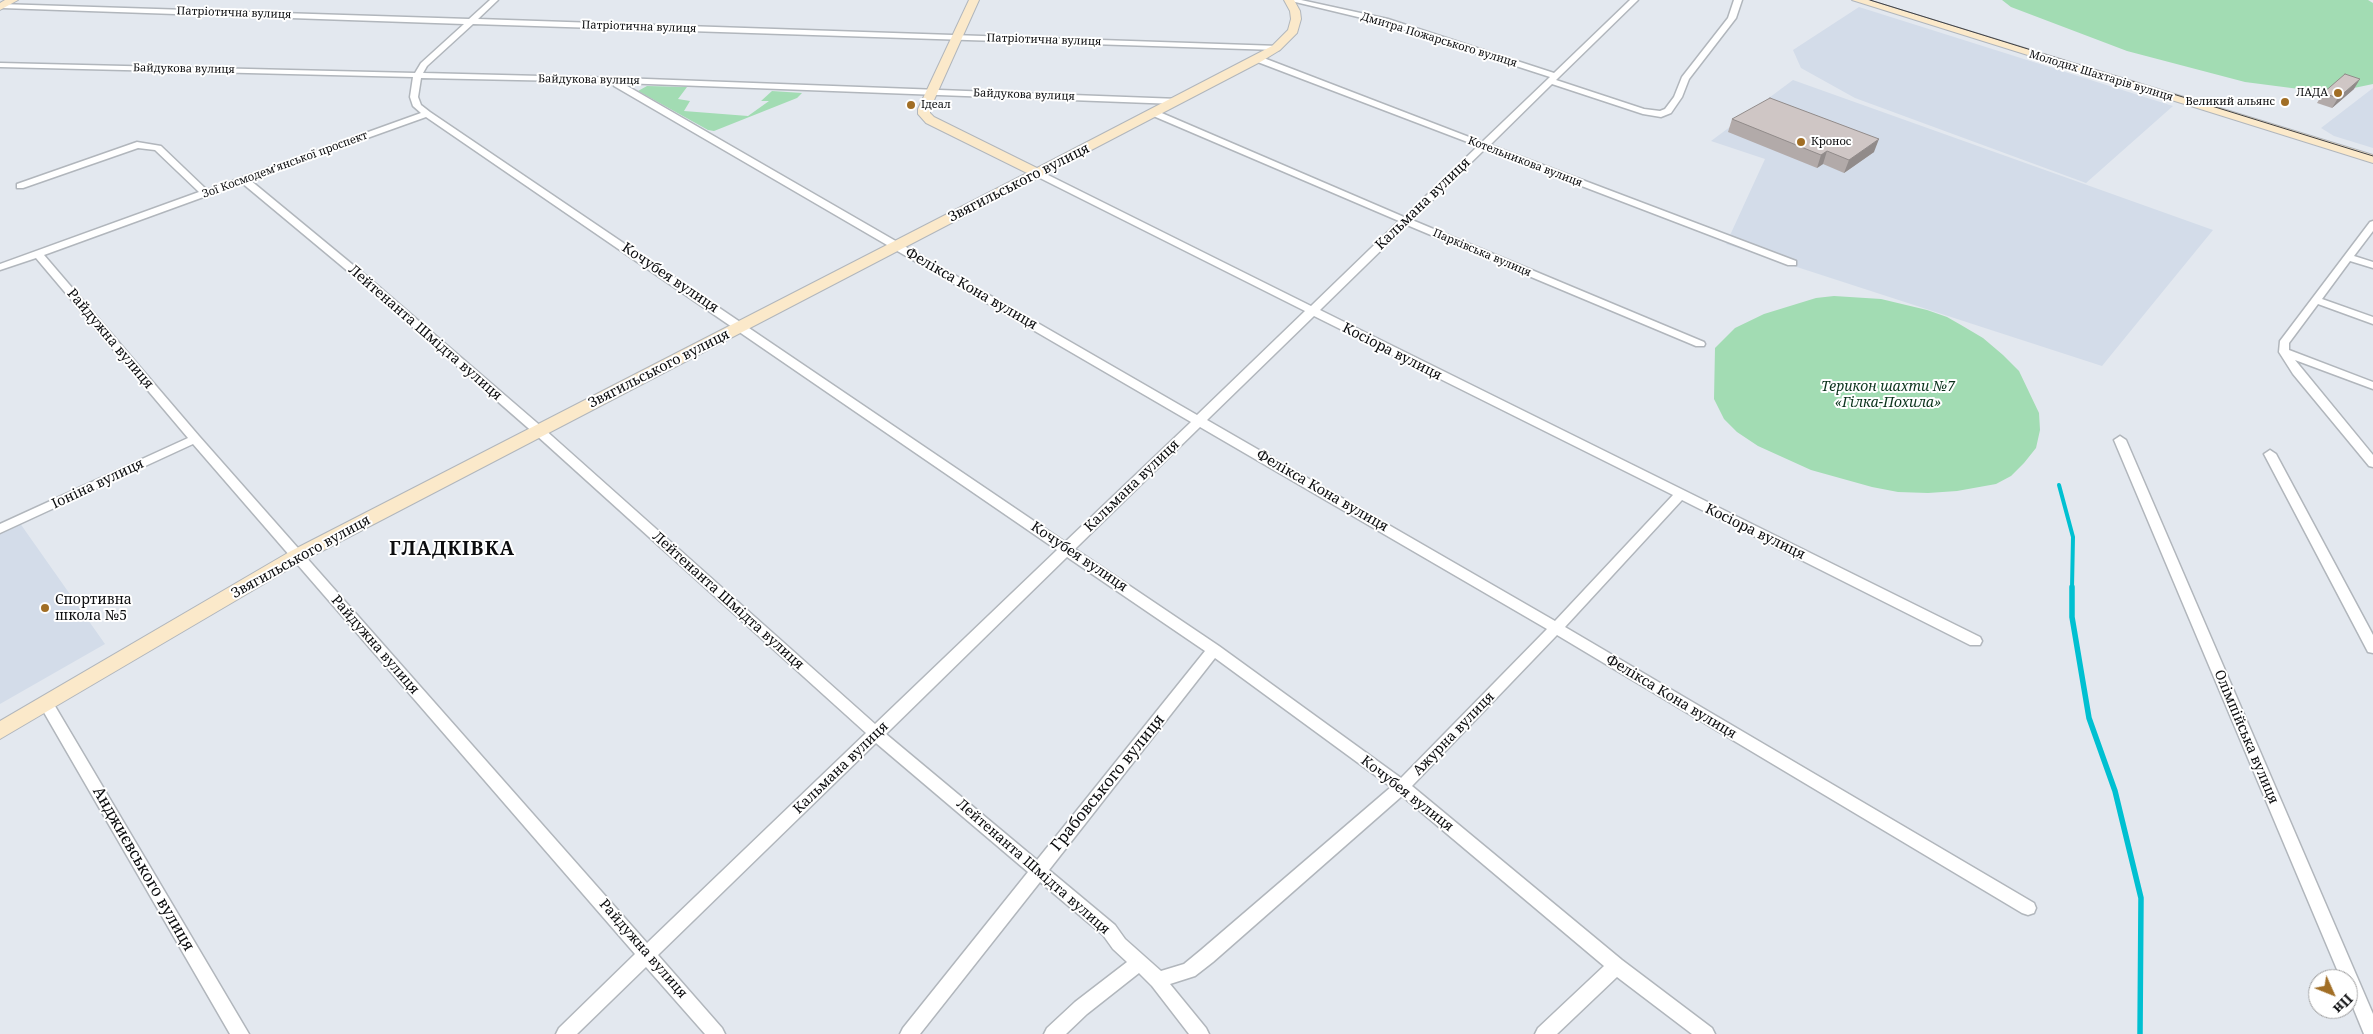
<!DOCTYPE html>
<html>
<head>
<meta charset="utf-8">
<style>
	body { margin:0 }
	#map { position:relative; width:2373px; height:1034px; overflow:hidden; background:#e3e8ef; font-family:"Noto Serif",serif }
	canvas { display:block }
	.north { position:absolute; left:2308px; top:969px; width:50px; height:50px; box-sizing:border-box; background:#fff; border:1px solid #9e9e9f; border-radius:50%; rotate:134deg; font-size:14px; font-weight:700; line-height:20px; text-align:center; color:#0c0d0f }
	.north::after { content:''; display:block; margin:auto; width:18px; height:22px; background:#a16e25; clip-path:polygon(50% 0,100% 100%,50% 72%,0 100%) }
</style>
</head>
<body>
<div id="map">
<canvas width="2373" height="1034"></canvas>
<div class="north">Пн</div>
</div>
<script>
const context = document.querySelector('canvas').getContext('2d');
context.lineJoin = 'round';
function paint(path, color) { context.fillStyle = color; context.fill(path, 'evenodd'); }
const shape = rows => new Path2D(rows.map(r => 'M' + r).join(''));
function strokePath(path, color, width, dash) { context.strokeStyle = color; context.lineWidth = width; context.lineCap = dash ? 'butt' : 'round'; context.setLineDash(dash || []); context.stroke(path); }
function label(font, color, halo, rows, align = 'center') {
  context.font = font + ' "Noto Serif",serif'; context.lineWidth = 4; context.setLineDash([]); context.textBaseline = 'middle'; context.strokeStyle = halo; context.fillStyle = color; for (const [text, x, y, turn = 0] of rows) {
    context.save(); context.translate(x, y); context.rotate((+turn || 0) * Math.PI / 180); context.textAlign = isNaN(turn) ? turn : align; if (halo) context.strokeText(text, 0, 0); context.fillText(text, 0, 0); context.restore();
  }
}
const built = shape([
	[1859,7,2173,106,2086,183,1855,98,1801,68,1793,50],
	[1793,80,2213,230,2102,366,1726,244,1765,159,1711,141],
	[2373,88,2373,148,2334,136,2321,128],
	[17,519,105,644,0,704,0,527]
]);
const green = shape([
	[2002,0,2368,0,2373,3,2373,84,2330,93,2245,82,2127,51,2011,7],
	[647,86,687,87,678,99,690,101,684,111,748,116,769,101,761,101,772,91,802,93,797,98,714,131,708,130,638,91],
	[1834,296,1881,299,1927,310,1947,317,1961,325,1983,338,2003,355,2019,371,2039,413,2040,430,2036,448,2024,463,2011,476,1996,484,1957,491,1928,493,1898,492,1872,487,1811,470,1758,446,1737,432,1724,419,1714,399,1715,348,1735,328,1764,314,1816,298]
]);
const streamFar1 = shape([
	[2059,485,2073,537,2072,588]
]);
const stream = shape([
	[2072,587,2072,617,2089,718,2115,791,2141,898,2140,1034]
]);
const street = shape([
	[490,0,498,0,478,19,1279,46,1279,50,1276,50,473,24,427,66,423,73,620,78,1179,99,1180,101,1176,104,622,83,1197,415,1305,311,1034,175,1034,171,1040,171,1311,306,1399,221,1151,115,1151,111,1157,111,1404,217,1478,146,1255,61,1255,57,1261,57,1482,142,1550,77,1383,23,1287,0,1301,0,1388,19,1554,73,1630,0,1638,0,1556,80,1644,109,1660,111,1665,109,1674,97,1682,77,1728,18,1734,0,1742,0,1736,18,1689,79,1682,97,1671,113,1661,117,1643,114,1552,84,1490,145,1796,261,1796,265,1788,265,1485,149,1412,220,1704,342,1705,344,1704,346,1696,346,1407,225,1320,310,1980,637,1982,641,1980,645,1970,645,1682,500,1565,627,2034,903,2036,908,2034,913,2028,915,2022,913,1557,635,1412,786,1622,960,1712,1028,1715,1034,1692,1034,1617,977,1557,1034,1535,1034,1538,1028,1604,966,1402,796,1213,962,1195,976,1170,984,1206,1028,1209,1034,1189,1034,1152,986,1139,973,1087,1014,1066,1034,1044,1034,1047,1028,1075,1002,1127,962,1113,949,1103,935,1040,882,920,1034,900,1034,903,1028,1028,872,876,743,658,955,722,1028,725,1034,705,1034,646,967,577,1034,556,1034,559,1028,635,954,193,444,0,533,0,524,188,438,36,258,0,270,0,264,199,192,155,150,138,148,23,188,17,188,17,184,137,142,161,146,207,190,421,113,413,106,410,97,413,77,0,67,0,63,415,73,421,63,464,24,2,8,0,8,0,4,469,19,490,0],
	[421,78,614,82,614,86,1191,422,1065,542,430,112,421,105,418,97,421,78],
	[426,117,1057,550,875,724,543,428,370,279,250,180,426,117],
	[242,183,362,283,535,434,866,733,647,943,199,436,44,255,242,183],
	[1314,316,1673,495,1555,621,1207,420,1314,316],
	[1200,427,1547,629,1401,778,1219,646,1075,549,1200,427],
	[1067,557,1205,651,1037,860,886,734,1067,557],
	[1215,658,1391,787,1201,950,1184,964,1161,971,1125,939,1115,925,1049,870,1215,658],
	[2373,221,2373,231,2354,256,2373,262,2373,268,2350,261,2322,299,2373,317,2373,324,2318,304,2289,343,2289,350,2373,382,2373,389,2295,360,2373,455,2373,467,2369,466,2293,374,2279,352,2280,341,2370,222,2373,221],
	[2120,436,2126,440,2373,1014,2373,1034,2364,1034,2348,995,2348,979,2341,979,2114,440,2120,436],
	[2270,450,2276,454,2373,635,2373,653,2368,652,2264,454,2270,450],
	[47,699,52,701,249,1034,230,1034,42,709,40,705,42,701,47,699]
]);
const secondary = shape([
	[5,0,18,0,0,10,0,3,5,0],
	[969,0,979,0,930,109,930,113,934,117,1037,168,1272,46,1288,30,1291,19,1290,11,1284,0,1294,0,1300,11,1301,19,1297,33,1280,50,1262,61,303,561,0,739,0,721,291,551,1027,173,926,123,918,114,918,109,969,0],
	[1852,0,1868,0,2373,155,2373,163,1852,0]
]);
const tram = shape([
	[1870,0,2373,156]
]);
const wall = shape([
	[2354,89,2332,108,2317,103,2323,93],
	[1732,119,1874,152,1844,173,1823,164,1817,168,1728,132]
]);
const shadedWall = shape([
	[2360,79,2354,89,2332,108,2338,98],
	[1879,139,1874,152,1844,173,1849,160],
	[1827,151,1823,164,1817,168,1821,155]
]);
const building = shape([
	[2345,74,2360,79,2338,98,2323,93,2345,74],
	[1770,98,1879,139,1849,160,1827,151,1821,155,1732,119,1770,98]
]);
const markers = [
	[2338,93,5,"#a16e25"],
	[2285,102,5,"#a16e25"],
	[911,105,5,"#a16e25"],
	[1801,142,5,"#a16e25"],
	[45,608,5,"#a16e25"]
];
const farStreetnames = [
	["Патріотична вулиця",234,13,2],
	["Патріотична вулиця",639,27,2],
	["Патріотична вулиця",1044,40,2],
	["Дмитра Пожарського вулиця",1439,40,17],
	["Байдукова вулиця",184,69,1],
	["Молодих Шахтарів вулиця",2101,76,17],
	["Байдукова вулиця",589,80,1],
	["Байдукова вулиця",1024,95,2],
	["Котельникова вулиця",1525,162,21],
	["Зої Космодем’янської проспект",285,165,-20],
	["Парківська вулиця",1482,253,23]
];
const farPoinames = [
	["ЛАДА",2328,93],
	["Великий альянс",2275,102],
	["Ідеал",921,105,"left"],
	["Кронос",1811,142,"left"]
];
const streetNames = [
	["Звягильського вулиця",1019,183,-27],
	["Кальмана вулиця",1423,204,-44],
	["Кочубея вулиця",670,278,34],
	["Фелікса Кона вулиця",971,289,30],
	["Лейтенанта Шмідта вулиця",425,333,41],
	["Райдужна вулиця",110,339,50],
	["Косіора вулиця",1392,352,27],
	["Звягильського вулиця",659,369,-27],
	["Іоніна вулиця",98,484,-25],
	["Кальмана вулиця",1132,486,-44],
	["Фелікса Кона вулиця",1322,491,30],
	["Косіора вулиця",1755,532,26],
	["Звягильського вулиця",301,557,-29],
	["Кочубея вулиця",1079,557,34],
	["Лейтенанта Шмідта вулиця",728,601,42],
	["Райдужна вулиця",375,645,49],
	["Фелікса Кона вулиця",1671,697,31],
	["Ажурна вулиця",1454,734,-46],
	["Олімпійська вулиця",2246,737,67],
	["Кальмана вулиця",841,768,-44],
	["Кочубея вулиця",1407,794,38],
	["Лейтенанта Шмідта вулиця",1033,867,41],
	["Райдужна вулиця",643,949,49]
];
const parkNames = [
	["Терикон шахти №7",1888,387],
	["«Гілка-Похила»",1888,403]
];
const poiNames = [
	["Спортивна",55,600],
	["школа №5",55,616]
];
const nearStreetnames = [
	["Грабовського вулиця",1108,783,-51],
	["Анджиєвського вулиця",143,869,60]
];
const districtNames = [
	["ГЛАДКІВКА",452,550]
];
paint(built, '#d3dce9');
paint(green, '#a2dcb3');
strokePath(streamFar1, '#00c0d1', 4);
strokePath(stream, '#00c0d1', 5.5);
strokePath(street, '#b1b6bc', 3);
strokePath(secondary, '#b1b6bc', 2);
paint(street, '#fff');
paint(secondary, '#fbe9ca');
strokePath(tram, '#3e3f43', 1);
paint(wall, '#b2aaa9');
paint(shadedWall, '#918b8a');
paint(building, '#cfc6c5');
strokePath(building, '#918b8a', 1);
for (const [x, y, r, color] of markers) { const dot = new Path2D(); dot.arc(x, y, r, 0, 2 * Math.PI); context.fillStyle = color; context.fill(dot); strokePath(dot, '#fff', 2); }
label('11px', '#0c0d0f', '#fff', farStreetnames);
label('11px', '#0c0d0f', '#fff', farPoinames, 'right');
label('14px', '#0c0d0f', '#fff', streetNames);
label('italic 14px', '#0b331c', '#fff', parkNames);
label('14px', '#0c0d0f', '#fff', poiNames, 'left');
label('16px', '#0c0d0f', '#fff', nearStreetnames);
context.letterSpacing = '1px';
label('bold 19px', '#0c0d0f', '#fff', districtNames);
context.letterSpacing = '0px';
</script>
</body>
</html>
